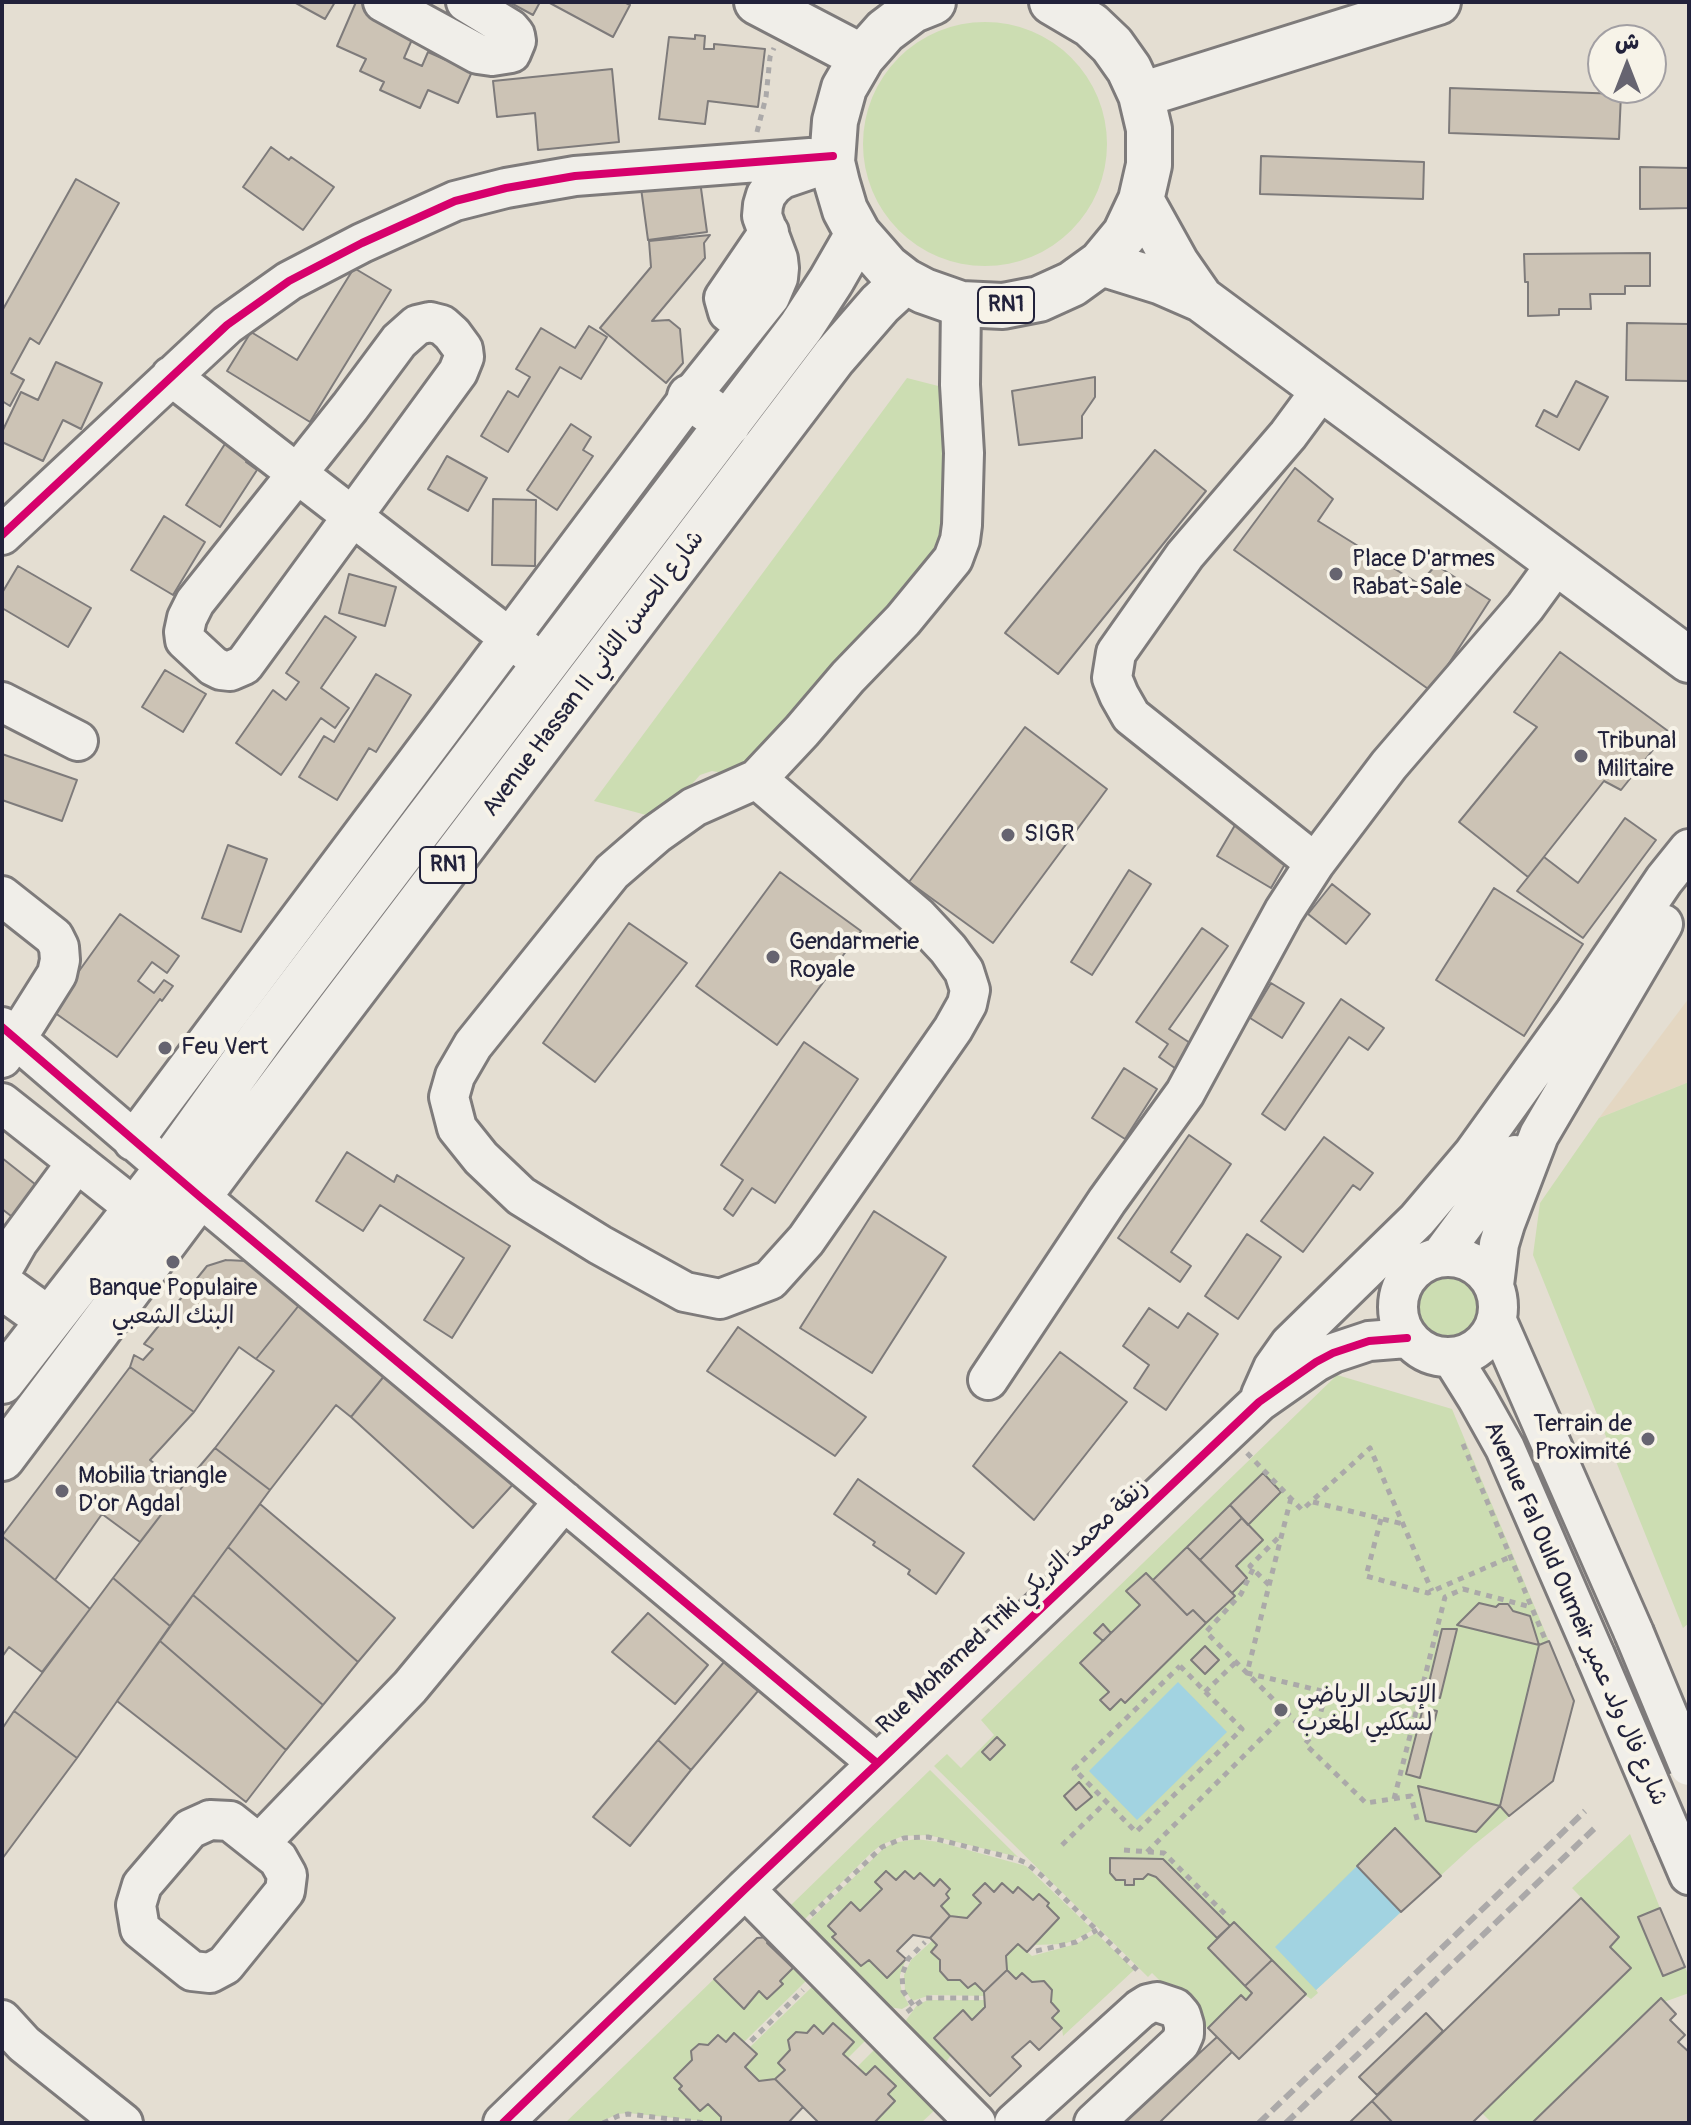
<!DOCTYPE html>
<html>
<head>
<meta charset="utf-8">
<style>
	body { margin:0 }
	#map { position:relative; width:1691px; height:2125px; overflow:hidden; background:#e4ded2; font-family:Pangolin,"Playpen Sans Arabic",sans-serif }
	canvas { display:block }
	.frame { position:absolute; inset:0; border:4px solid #22223b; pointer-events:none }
	.north { position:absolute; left:1587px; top:24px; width:80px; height:80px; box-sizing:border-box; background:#f7f3e8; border:2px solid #a29fa3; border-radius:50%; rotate:0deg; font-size:22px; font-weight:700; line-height:32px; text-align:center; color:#22223b }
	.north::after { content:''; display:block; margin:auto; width:28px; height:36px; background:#666470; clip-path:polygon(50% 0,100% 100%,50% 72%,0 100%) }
</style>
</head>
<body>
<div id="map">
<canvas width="1691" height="2125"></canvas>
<div class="frame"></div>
<div class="north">ش</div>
</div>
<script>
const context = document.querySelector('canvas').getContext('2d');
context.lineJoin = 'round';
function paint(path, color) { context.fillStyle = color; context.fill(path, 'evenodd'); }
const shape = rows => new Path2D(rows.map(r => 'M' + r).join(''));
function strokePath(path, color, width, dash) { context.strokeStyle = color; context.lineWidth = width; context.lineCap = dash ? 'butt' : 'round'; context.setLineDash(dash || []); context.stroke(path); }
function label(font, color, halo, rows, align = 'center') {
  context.font = font + ' Pangolin,"Playpen Sans Arabic",sans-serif'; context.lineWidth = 8; context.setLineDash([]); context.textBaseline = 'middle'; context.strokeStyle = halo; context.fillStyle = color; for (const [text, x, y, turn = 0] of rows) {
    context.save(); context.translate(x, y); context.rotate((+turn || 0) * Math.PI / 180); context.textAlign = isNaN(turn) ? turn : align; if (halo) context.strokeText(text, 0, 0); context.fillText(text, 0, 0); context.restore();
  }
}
const built = shape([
	[1689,998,1689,1082,1599,1118]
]);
const green = shape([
	'863 144a122 122 0 1 1 244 0a122 122 0 1 1-244 0Z',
	[907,378,946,388,950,541,786,740,734,775,712,771,700,775,661,819,594,801],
	[1689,1082,1689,1623,1683,1628,1533,1255,1540,1203,1599,1118],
	'1419 1308a30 30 0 1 1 60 0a30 30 0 1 1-60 0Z',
	[1337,1375,1452,1409,1574,1701,1553,1781,1474,1845,1316,1990,1318,1993,1311,1999,1305,1995,1239,2059,1152,1973,1148,1977,934,1766,947,1754,961,1768,994,1735,981,1720],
	[930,1770,1018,1857,928,1835,903,1836,881,1845,871,1853,805,1919,791,1905],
	[1630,1834,1660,1908,1638,1918,1662,1976,1685,1967,1689,1977,1689,1993,1664,2002,1660,1999,1532,2123,1492,2123,1482,2113,1631,1969,1610,1947,1619,1937,1572,1888],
	[916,1839,939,1842,1026,1866,1093,1930,1075,1940,1064,1944,1034,1945,1049,1903,1039,1894,1033,1900,1019,1887,1013,1893,994,1892,985,1883,973,1895,981,1903,967,1918,950,1916,941,1906,949,1898,946,1894,950,1889,940,1879,934,1886,921,1873,914,1879,905,1871,896,1880,886,1871,875,1882,882,1889,860,1911,851,1903,828,1926,836,1934,833,1938,861,1966,869,1960,887,1978,906,1959,900,1975,900,1983,902,1992,909,2005,902,2009,889,2007,808,1922,883,1849,893,1843],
	[1096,1933,1134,1970,1063,2036,1062,2028,1052,2018,1059,2011,1051,2002,1044,1982,1032,1982,1023,1973,1016,1979,1007,1970,1006,1957,1018,1944,1032,1956,1076,1944],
	[933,1940,937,1945,931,1952,940,1960,940,1972,948,1980,960,1980,968,1988,975,1983,984,1992,984,1996,931,1995,912,2001,905,1990,904,1975,911,1960],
	[793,1968,806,1981,744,2042,734,2033,726,2042,718,2035,708,2045,698,2044,692,2051,692,2060,674,2077,682,2086,679,2089,708,2104,721,2117,721,2123,628,2113,618,2114,598,2123,565,2123,714,1979,744,2009,759,1991,768,1999,783,1984,780,1981],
	[812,1987,867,2039,848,2058,843,2054,854,2042,833,2023,823,2034,814,2025,807,2033,796,2032,788,2039,790,2050,778,2063,785,2070,775,2079,759,2081,745,2067,757,2054,750,2047],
	[928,2000,985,2000,985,2007,972,2020,963,2011,951,2055,944,2065,904,2023,917,2005],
	[876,2048,938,2107,921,2123,874,2123,895,2101,888,2094,896,2086,875,2066,866,2075,857,2067]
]);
const water = shape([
	[1178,1682,1227,1732,1137,1820,1089,1771],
	[1357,1866,1401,1912,1316,1990,1275,1947]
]);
const building = shape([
	[294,2,335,2,325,19,294,2],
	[356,2,364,2,417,28,404,58,422,66,428,52,446,60,449,53,475,65,458,103,428,90,420,108,380,90,384,82,360,71,366,59,337,46,356,2],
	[509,2,540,2,533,15,509,2],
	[548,2,624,2,630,5,613,37,548,2],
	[695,35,705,36,704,49,714,49,714,44,765,49,758,107,708,101,705,124,659,119,669,37,695,39,695,35],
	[612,69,619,142,538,150,535,113,497,117,493,81,612,69],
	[1450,88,1621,94,1619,139,1449,133,1450,88],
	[271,147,289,160,291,157,334,187,303,230,243,187,271,147],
	[1261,156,1424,162,1423,199,1260,194,1261,156],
	[1640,167,1689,168,1689,208,1640,209,1640,167],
	[76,179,119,203,39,344,30,338,11,373,24,380,10,406,2,401,2,311,76,179],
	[700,181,707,232,648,240,641,188,700,181],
	[710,235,704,243,705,258,652,321,669,320,680,329,683,363,666,383,600,328,651,267,649,241,710,235],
	[1650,253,1650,286,1625,286,1625,294,1590,294,1591,309,1559,309,1559,315,1528,316,1528,282,1525,282,1524,254,1650,253],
	[354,268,391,290,310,422,227,371,251,332,297,360,354,268],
	[1627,323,1689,324,1689,381,1626,380,1627,323],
	[589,326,607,337,581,379,560,367,508,452,481,436,508,391,518,397,530,377,516,369,541,328,575,348,589,326],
	[56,362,102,383,81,429,63,420,43,461,2,442,2,432,21,392,38,400,56,362],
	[1095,377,1095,397,1082,416,1082,438,1019,445,1012,391,1095,377],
	[1576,381,1608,397,1579,450,1536,426,1544,410,1557,417,1576,381],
	[571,424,591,437,583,450,593,456,557,510,527,490,571,424],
	[230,436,253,451,246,462,257,470,220,527,186,505,230,436],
	[1155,450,1206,491,1058,674,1005,633,1155,450],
	[447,456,487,478,468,511,428,489,447,456],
	[1295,468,1333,499,1318,521,1419,584,1436,565,1490,600,1431,691,1234,550,1295,468],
	[493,499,536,500,535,566,492,565,493,499],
	[164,516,205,542,173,595,131,570,164,516],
	[18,566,91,608,68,647,2,608,2,593,18,566],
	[349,574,396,587,385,626,339,613,349,574],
	[325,616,356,637,321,688,349,708,335,728,321,718,281,775,236,743,273,690,286,700,299,682,286,673,325,616],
	[1560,652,1668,731,1621,790,1604,781,1528,877,1459,822,1537,727,1514,712,1560,652],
	[165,670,206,694,183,732,142,707,165,670],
	[376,674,411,695,376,752,369,748,337,800,299,777,324,736,334,742,376,674],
	[1025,727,1107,789,993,943,909,882,1025,727],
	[2,754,77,780,62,821,2,800,2,754],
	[1625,818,1656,840,1583,938,1517,891,1544,857,1578,883,1625,818],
	[1238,820,1292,852,1271,888,1217,856,1238,820],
	[228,845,267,859,241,932,202,918,228,845],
	[1129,870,1151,884,1092,975,1071,962,1129,870],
	[780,872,861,931,777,1045,696,986,780,872],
	[1332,884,1370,914,1346,944,1308,914,1332,884],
	[1494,888,1583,944,1524,1036,1436,980,1494,888],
	[120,914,179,956,167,973,152,962,138,981,154,993,164,980,173,986,162,1001,160,999,117,1057,51,1010,120,914],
	[629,923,687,963,595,1082,543,1043,629,923],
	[1202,928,1228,946,1169,1029,1199,1049,1182,1073,1159,1057,1168,1044,1136,1022,1202,928],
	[1271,983,1304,1003,1282,1038,1250,1018,1271,983],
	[1341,999,1384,1028,1368,1050,1349,1037,1285,1130,1262,1114,1341,999],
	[804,1042,858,1079,775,1203,752,1188,733,1216,724,1209,743,1180,721,1165,804,1042],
	[1124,1068,1157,1089,1125,1139,1092,1118,1124,1068],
	[1189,1135,1231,1164,1171,1252,1191,1266,1180,1282,1118,1238,1189,1135],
	[1324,1137,1373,1173,1360,1190,1353,1185,1303,1252,1261,1221,1324,1137],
	[347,1152,394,1182,397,1175,510,1246,452,1338,424,1320,464,1258,380,1205,363,1231,316,1201,347,1152],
	[2,1158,45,1192,20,1223,2,1209,2,1158],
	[874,1211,946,1257,872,1373,800,1328,874,1211],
	[1247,1234,1281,1257,1238,1319,1205,1296,1247,1234],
	[226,1260,246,1261,264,1265,304,1299,256,1359,239,1347,194,1412,130,1367,134,1355,143,1360,153,1349,144,1344,207,1266,226,1260],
	[304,1299,389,1370,351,1417,336,1405,270,1490,215,1448,274,1371,256,1359,304,1299],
	[1149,1308,1178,1328,1188,1313,1218,1334,1166,1410,1134,1388,1149,1365,1123,1346,1149,1308],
	[738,1327,866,1417,835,1456,707,1371,738,1327],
	[1060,1352,1127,1402,1034,1520,973,1466,1060,1352],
	[130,1367,194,1412,150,1460,183,1486,140,1542,102,1514,55,1580,2,1536,130,1367],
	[389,1370,516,1481,473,1528,351,1417,389,1370],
	[215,1448,270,1490,170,1626,113,1578,183,1486,215,1448],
	[1263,1473,1281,1492,1248,1525,1230,1505,1263,1473],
	[858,1479,964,1553,936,1594,908,1574,910,1570,873,1545,875,1542,834,1514,858,1479],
	[260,1504,395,1618,358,1662,228,1547,260,1504],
	[1230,1505,1242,1518,1200,1560,1187,1547,1230,1505],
	[1242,1518,1263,1540,1236,1566,1247,1578,1232,1593,1200,1560,1242,1518],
	[2,1536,90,1609,42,1672,9,1647,2,1657,2,1536],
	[228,1547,358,1662,323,1705,193,1595,228,1547],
	[1187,1547,1235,1596,1206,1623,1193,1610,1187,1615,1153,1580,1187,1547],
	[1146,1573,1187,1615,1193,1610,1206,1623,1125,1703,1121,1699,1110,1710,1100,1700,1109,1692,1080,1663,1140,1605,1126,1591,1146,1573],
	[113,1578,170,1626,77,1758,14,1711,113,1578],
	[193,1595,323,1705,286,1750,160,1641,193,1595],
	[1479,1603,1496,1607,1499,1604,1508,1604,1513,1611,1530,1616,1539,1645,1457,1625,1479,1603],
	[648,1613,708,1665,675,1704,612,1652,648,1613],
	[1103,1624,1111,1633,1103,1641,1094,1633,1103,1624],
	[1442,1629,1457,1629,1440,1698,1426,1695,1442,1629],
	[160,1641,286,1750,246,1802,117,1701,160,1641],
	[1549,1641,1574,1701,1553,1781,1509,1816,1500,1806,1539,1645,1549,1641],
	[1205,1646,1219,1660,1205,1674,1191,1660,1205,1646],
	[724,1662,758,1691,691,1770,658,1740,724,1662],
	[1423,1708,1437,1711,1420,1778,1406,1774,1423,1708],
	[14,1711,77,1758,2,1859,2,1729,14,1711],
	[997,1737,1005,1745,990,1760,982,1752,997,1737],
	[658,1740,691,1770,630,1846,593,1817,658,1740],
	[1079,1782,1092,1797,1076,1810,1064,1796,1079,1782],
	[1418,1786,1500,1806,1476,1832,1426,1821,1418,1786],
	[1395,1828,1441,1876,1401,1912,1357,1866,1395,1828],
	[1110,1858,1163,1859,1230,1926,1217,1938,1156,1877,1148,1874,1143,1879,1134,1879,1134,1885,1125,1885,1125,1880,1116,1880,1110,1873,1110,1858],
	[886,1871,896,1880,905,1871,914,1879,920,1873,934,1886,940,1879,950,1889,946,1894,949,1898,941,1906,950,1916,930,1938,913,1935,897,1951,906,1959,887,1978,869,1960,861,1966,832,1937,836,1934,828,1926,851,1902,860,1911,882,1889,875,1882,886,1871],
	[985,1883,994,1892,1002,1883,1013,1893,1018,1887,1033,1900,1039,1894,1049,1903,1047,1906,1059,1918,1027,1952,1018,1944,1006,1956,1007,1970,984,1992,975,1983,968,1988,960,1980,948,1980,940,1971,940,1960,931,1952,937,1945,930,1938,950,1916,967,1918,981,1903,973,1895,985,1883],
	[1581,1898,1619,1937,1610,1947,1631,1968,1472,2123,1393,2123,1372,2101,1581,1898],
	[1660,1908,1685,1967,1663,1976,1638,1917,1660,1908],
	[1234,1922,1272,1960,1245,1986,1208,1948,1234,1922],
	[768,1937,770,1940,767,1943,793,1968,780,1981,783,1984,767,1999,759,1991,744,2009,714,1979,757,1938,768,1937],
	[1272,1960,1306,1994,1239,2059,1208,2028,1241,1995,1246,2000,1252,1993,1245,1986,1272,1960],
	[1007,1970,1016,1979,1022,1973,1032,1982,1044,1981,1052,1990,1051,2002,1059,2011,1052,2018,1062,2028,1039,2050,1030,2041,1012,2057,1021,2066,990,2096,934,2038,963,2010,972,2020,985,2007,984,1992,1007,1970],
	[1661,1998,1676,2014,1670,2020,1685,2035,1678,2042,1689,2052,1689,2123,1532,2123,1661,1998],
	[1426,2013,1443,2031,1377,2095,1359,2077,1426,2013],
	[833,2023,854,2042,843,2054,866,2075,875,2066,896,2086,888,2094,895,2101,874,2123,819,2123,775,2079,785,2070,778,2063,790,2050,788,2040,796,2032,807,2033,814,2025,823,2034,833,2023],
	[734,2033,757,2054,745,2067,759,2081,775,2079,803,2107,788,2123,721,2123,721,2117,708,2104,700,2111,679,2089,682,2086,674,2078,692,2060,691,2051,699,2044,708,2045,718,2035,726,2042,734,2033],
	[1217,2037,1232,2052,1159,2123,1123,2123,1217,2037],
	[1372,2101,1393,2123,1349,2123,1372,2101]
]);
const path = shape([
	[757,132,766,97,770,57,774,48],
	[1463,1444,1545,1639],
	[1247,1453,1302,1510,1370,1448,1432,1591],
	[1291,1498,1247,1673,1326,1692,1316,1731,1305,1744,1366,1803,1411,1796,1418,1823],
	[1313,1502,1403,1524],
	[1381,1519,1366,1576,1428,1593,1510,1557],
	[1253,1569,1241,1594,1206,1632,1311,1737],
	[1269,1585,1250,1566,1281,1535],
	[1180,1666,1242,1729,1136,1832,1074,1769,1180,1666],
	[1205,1692,1236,1662],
	[1394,1799,1445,1597,1463,1589,1531,1607],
	[1062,1845,1106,1802],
	[1124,1850,1164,1853,1229,1918],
	[1147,1852,1287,1713],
	[811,1915,882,1847,904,1838,928,1837,1017,1859,1026,1863,1041,1875,1140,1973],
	[1036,1951,1076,1942,1097,1930],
	[913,2005,903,1991,902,1975,908,1959,925,1942],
	[907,2012,925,1998,979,1998],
	[751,2041,803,1990],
	[603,2123,618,2116,628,2114,705,2123]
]);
const minor = shape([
	[383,2,478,54,492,56,511,53,516,41,515,35,510,29,466,2],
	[430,322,442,325,452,334,463,349,464,357,458,372,244,665,230,671,221,670,213,666,185,640,184,632,187,618,195,602,350,407,399,341,417,325,430,322],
	[746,327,728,312,724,298,769,232],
	[171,376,529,653],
	[2,535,227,325,289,281,362,243,455,201,506,188,575,176,810,158],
	[2,702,78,741],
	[757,779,694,807,656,834,612,872,473,1045,455,1076,449,1097,457,1128,481,1158,521,1196,600,1245,685,1292,720,1299,770,1280,806,1240,953,1029,967,1004,970,990,964,971,948,949,918,917,757,779,802,731,848,677,903,620,953,559,960,540,962,525,964,453,960,385,961,304],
	[1315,863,1131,716,1119,695,1112,678,1116,653,1185,555,1288,435,1322,389],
	[2,896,54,937,59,947,60,960,57,974,16,1039,2,1058],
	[2,1027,199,1196,877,1763],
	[2,1103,136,1209],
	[133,1141,690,397,770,297,778,278,779,268,778,259,762,216,763,205,766,195,773,186,782,179,832,162],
	'1398 1307a50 50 0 1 1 100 0a50 50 0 1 1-100 0Z',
	[1440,1257,1515,1155],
	[2,1270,18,1242,77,1162],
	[1494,1285,1499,1244,1505,1224,1539,1135,1663,924],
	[1497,1321,1634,1633],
	[1452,1358,1477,1398,1505,1448,1595,1655],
	[988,1380,1107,1201,1185,1093,1284,911,1315,863,1389,765,1525,607,1557,563],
	[1261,1395,1273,1368,1290,1344,1417,1220,1473,1154,1575,1012,1664,880,1689,849],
	[210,1820,230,1821,278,1859,287,1875,285,1891,225,1965,210,1973,192,1971,140,1929,136,1905,142,1885,190,1829,210,1820],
	[1671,1833,1689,1875],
	[260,1843,410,1687,564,1501],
	[745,1889,976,2123],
	[2,2020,24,2044,123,2123],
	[503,2123,745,1889,1259,1402,1316,1362,1333,1353,1369,1341,1407,1338],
	[1014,2123,1140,2009,1148,2004,1157,2002,1175,2008,1181,2015,1184,2025,1184,2034,1180,2043,1094,2123]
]);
const major = shape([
	[757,2,862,57],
	[933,2,913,10,885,31,862,57,844,88,835,121,832,162,837,183,845,210,858,234,887,267,905,281,924,291,961,304,1003,306,1039,299,1072,284,1101,263,1125,234,1141,200,1149,165,1149,129,1141,95,1129,69,1112,45,1091,25,1052,2],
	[1141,95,1438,2],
	[1141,200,1176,263,1201,299],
	[1101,263,1162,282,1201,299,1689,660],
	[690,397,728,424],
	[2,1286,49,1320],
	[2,1381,167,1169,263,1035,801,327,831,281,858,234],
	[2,1458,309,1049,834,357,880,304,905,281]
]);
const rail = shape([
	[1259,2123,1585,1811],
	[1286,2123,1598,1825]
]);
const minorBridge = shape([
	[1634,1633,1689,1766],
	[1595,1655,1671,1833]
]);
const cycleway = shape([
	[2,535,227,325,289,281,362,243,455,201,506,188,575,176,833,156],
	[2,1027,199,1196,877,1763],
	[503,2123,745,1889,1259,1402,1316,1362,1333,1353,1369,1341,1407,1338]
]);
const markers = [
	[1336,574,8,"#666470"],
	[1581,756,8,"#666470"],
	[1008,835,8,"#666470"],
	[773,957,8,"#666470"],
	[165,1048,8,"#666470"],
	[173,1262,8,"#666470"],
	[1648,1439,8,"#666470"],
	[62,1491,8,"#666470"],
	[1281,1710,8,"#666470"]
];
const shields = [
	[1006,305,56],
	[448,865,56]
];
const shieldNames = [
	["RN1",1006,305],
	["RN1",448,865]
];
const poiNames = [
	["Place D'armes",1352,560],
	["Rabat-Sale",1352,588],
	["Tribunal",1597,742],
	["Militaire",1597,770],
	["SIGR",1024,835],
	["Gendarmerie",789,943],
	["Royale",789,971],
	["Feu Vert",181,1048],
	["Banque Populaire",173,1289,"center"],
	["البنك الشعبي",173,1317,"center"],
	["Terrain de",1632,1425,"right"],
	["Proximité",1632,1453,"right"],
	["Mobilia triangle",78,1477],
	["D'or Agdal",78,1505],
	["الإتحاد الرياضي",1297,1696],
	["لسككيي المغرب",1297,1724]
];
const streetNames = [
	["Avenue Hassan II شارع الحسن الثاني",594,674,-53],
	["Rue Mohamed Triki زنقة محمد التريكي",1013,1607,-43],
	["Avenue Fal Ould Oumeir شارع فال ولد عمير",1575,1614,66]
];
paint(built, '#e4d7c2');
paint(green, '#ccddb2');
paint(water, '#a2d3e1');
paint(building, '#ccc3b5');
strokePath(building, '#7e7b7b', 2);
strokePath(minor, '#7e7b7b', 44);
strokePath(major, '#7e7b7b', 50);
strokePath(path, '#aba9a9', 5, [6, 6]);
strokePath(minor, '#f0eee9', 38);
strokePath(major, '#f0eee9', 44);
strokePath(rail, '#aba9a9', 6, [12, 6]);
strokePath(minorBridge, '#7e7b7b', 44, []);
strokePath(minorBridge, '#f0eee9', 38);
strokePath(cycleway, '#d6006c', 8);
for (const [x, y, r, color] of markers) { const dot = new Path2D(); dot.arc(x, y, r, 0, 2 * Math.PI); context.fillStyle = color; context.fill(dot); strokePath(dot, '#f7f3e8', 3); }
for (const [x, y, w] of shields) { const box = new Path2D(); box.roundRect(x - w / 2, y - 18, w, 36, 6); context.fillStyle = '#f7f3e8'; context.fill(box); strokePath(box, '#22223b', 2); }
label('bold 22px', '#22223b', null, shieldNames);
label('24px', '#22223b', '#f7f3e8', poiNames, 'left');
label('24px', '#22223b', '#f7f3e8', streetNames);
</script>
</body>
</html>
